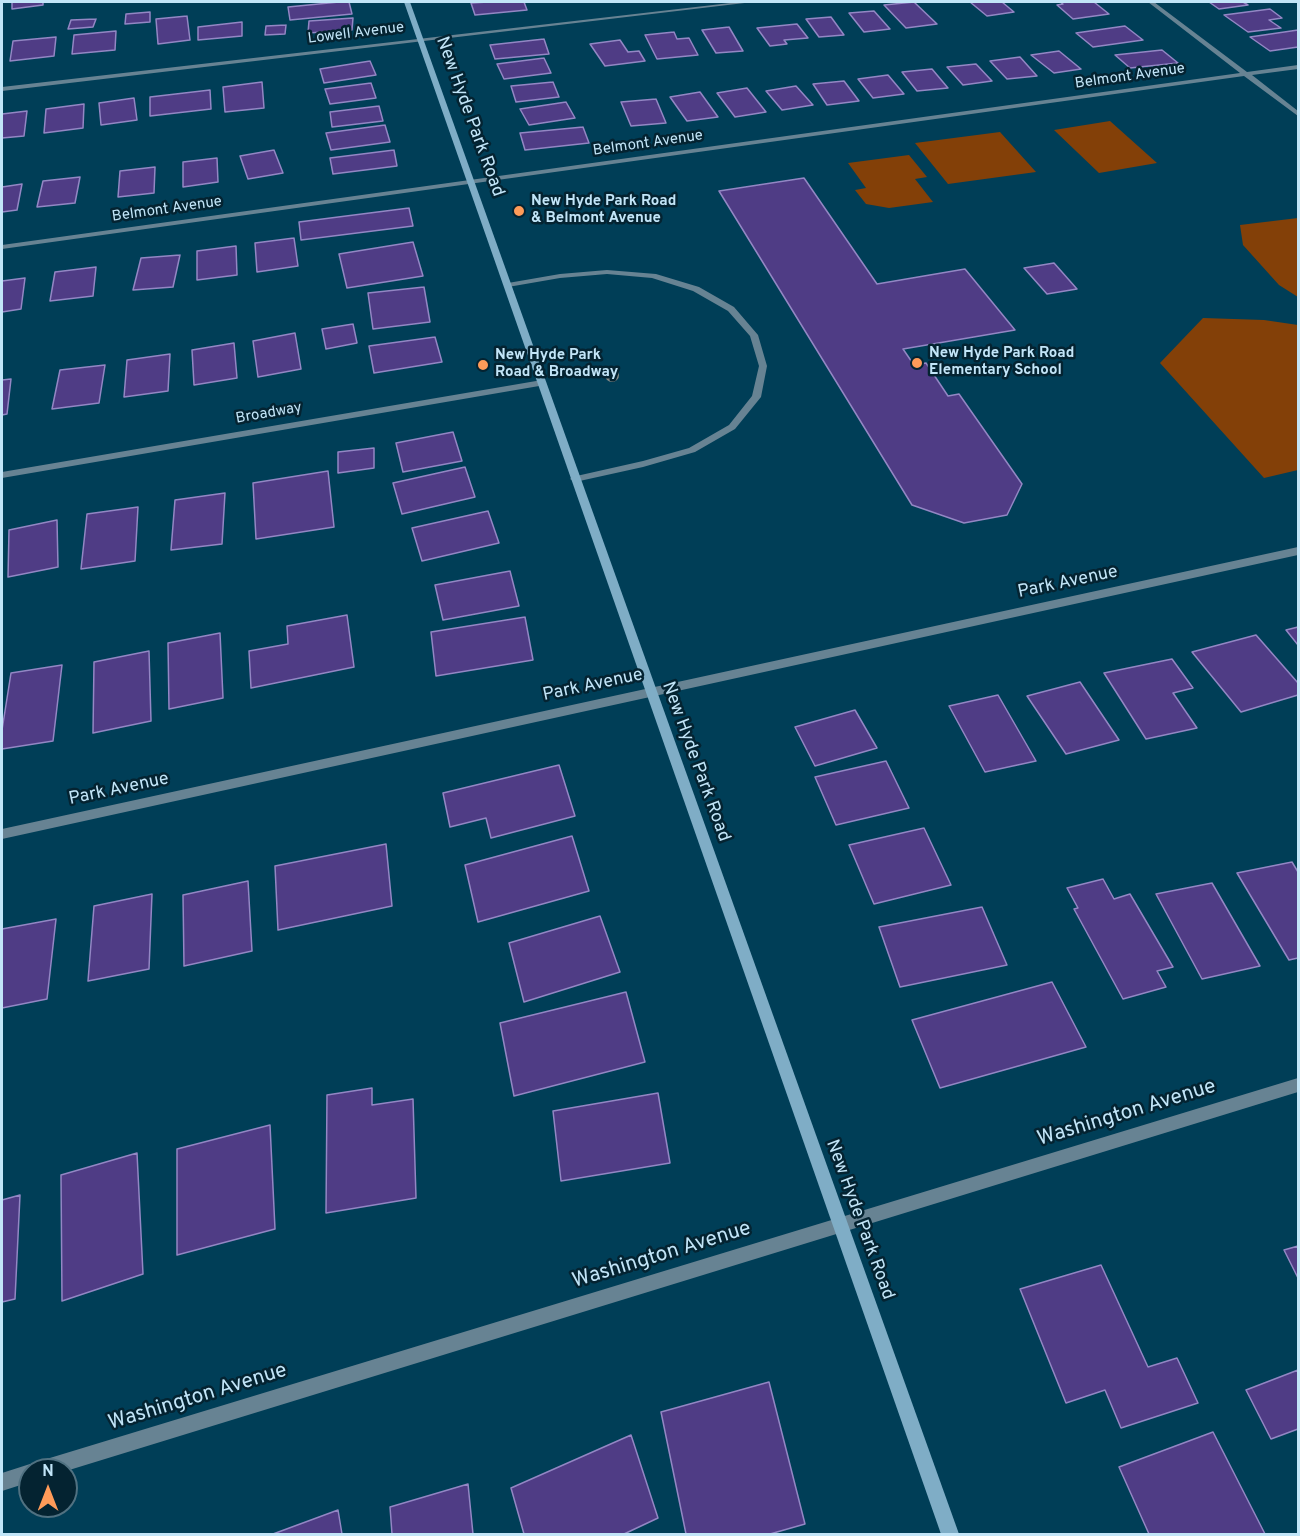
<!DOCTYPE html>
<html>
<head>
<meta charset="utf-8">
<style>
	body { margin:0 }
	#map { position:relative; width:1300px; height:1536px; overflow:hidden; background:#003e57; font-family:Overpass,sans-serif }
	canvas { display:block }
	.frame { position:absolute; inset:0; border:3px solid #c2e5f8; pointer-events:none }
	.north { position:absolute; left:18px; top:1458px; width:60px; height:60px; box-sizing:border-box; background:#042331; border:2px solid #507181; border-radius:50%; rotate:0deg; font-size:16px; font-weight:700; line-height:24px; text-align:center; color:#c2e5f8 }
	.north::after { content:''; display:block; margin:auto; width:21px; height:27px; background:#ff9b59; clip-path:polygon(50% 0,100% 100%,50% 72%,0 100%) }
</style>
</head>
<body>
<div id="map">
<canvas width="1300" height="1536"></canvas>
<div class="frame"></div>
<div class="north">N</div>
</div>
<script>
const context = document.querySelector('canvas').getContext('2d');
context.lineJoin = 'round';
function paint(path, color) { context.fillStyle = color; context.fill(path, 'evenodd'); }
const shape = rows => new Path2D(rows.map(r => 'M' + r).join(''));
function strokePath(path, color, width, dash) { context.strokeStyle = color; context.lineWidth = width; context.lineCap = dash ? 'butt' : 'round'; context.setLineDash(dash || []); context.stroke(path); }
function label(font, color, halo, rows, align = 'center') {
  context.font = font + ' Overpass,sans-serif'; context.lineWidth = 5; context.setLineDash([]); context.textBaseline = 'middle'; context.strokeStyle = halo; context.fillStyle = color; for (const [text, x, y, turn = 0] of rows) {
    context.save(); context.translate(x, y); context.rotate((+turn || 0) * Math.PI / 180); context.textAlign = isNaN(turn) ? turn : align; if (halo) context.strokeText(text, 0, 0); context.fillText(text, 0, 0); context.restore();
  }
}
const green = shape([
	[1110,121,1157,163,1099,173,1054,130],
	[1000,132,1036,172,948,184,915,143],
	[909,155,927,177,915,179,933,202,889,208,866,204,855,190,866,188,848,163],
	[1298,218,1298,297,1279,285,1243,245,1240,225],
	[1203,318,1264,320,1298,325,1298,470,1264,478,1160,363]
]);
const building = shape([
	[12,2,43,2,43,5,12,9,12,2],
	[339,2,349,2,352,14,290,20,288,7,339,2],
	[488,2,524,2,527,10,475,15,471,3,488,2],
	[914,2,937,24,906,28,884,5,914,2],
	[970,2,1002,2,1014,12,987,16,970,2],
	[1060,2,1094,2,1109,14,1073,19,1057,5,1063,4,1060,2],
	[1209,2,1243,2,1248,5,1219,9,1209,2],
	[1270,9,1282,18,1269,20,1281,28,1248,32,1224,15,1270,9],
	[874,11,890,29,864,32,849,13,874,11],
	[150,12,150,22,125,24,126,14,150,12],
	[187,16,190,40,158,44,156,19,187,16],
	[831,17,844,35,819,37,806,19,831,17],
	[353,18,352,30,308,33,309,21,353,18],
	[96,19,93,27,68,29,71,20,96,19],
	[242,22,242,36,198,40,198,27,242,22],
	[797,24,808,38,784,40,787,44,770,46,757,28,797,24],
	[286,25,285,34,265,35,266,26,286,25],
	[1125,26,1143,40,1093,47,1076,33,1125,26],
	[729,27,743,51,716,53,702,30,729,27],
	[1298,30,1298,47,1270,51,1250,37,1298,30],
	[116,31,115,50,72,54,74,35,116,31],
	[674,32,677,39,689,38,698,55,657,59,645,35,674,32],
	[56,37,54,56,10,61,13,41,56,37],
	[544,39,549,54,495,59,490,45,544,39],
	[620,40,628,52,639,51,645,61,605,66,590,44,620,40],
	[1162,50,1178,63,1130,68,1115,55,1162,50],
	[1059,51,1081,69,1054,73,1031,55,1059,51],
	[1020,57,1037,76,1007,79,990,61,1020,57],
	[544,58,551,73,504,79,497,64,544,58],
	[370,61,376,75,324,83,320,69,370,61],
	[976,64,992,81,963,85,947,67,976,64],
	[932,69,948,88,917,91,902,72,932,69],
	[888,75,904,94,873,98,858,79,888,75],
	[844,81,859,101,827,105,813,84,844,81],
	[262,82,264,108,225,112,223,87,262,82],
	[553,82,559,97,516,102,511,86,553,82],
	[371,83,376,98,330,104,325,89,371,83],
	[796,86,813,105,782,110,766,91,796,86],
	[747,88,766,112,735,117,717,93,747,88],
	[210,90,211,109,150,116,150,97,210,90],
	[700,92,718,117,687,121,670,97,700,92],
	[134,98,137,120,101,125,99,103,134,98],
	[656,99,666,123,631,126,621,102,656,99],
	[566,102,575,118,529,125,520,109,566,102],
	[84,104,83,128,44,133,46,109,84,104],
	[379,106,383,121,332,127,330,112,379,106],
	[27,111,24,136,2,138,2,114,27,111],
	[385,125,390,142,331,150,326,133,385,125],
	[583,127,589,143,525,150,520,133,583,127],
	[274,150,283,173,248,179,240,156,274,150],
	[394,150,397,166,333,174,330,158,394,150],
	[217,158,218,182,183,187,183,162,217,158],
	[155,167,154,193,118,197,120,171,155,167],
	[80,177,75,203,37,207,43,181,80,177],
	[804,178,877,284,965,269,1015,330,903,349,914,365,926,363,948,396,959,394,1022,484,1007,515,964,523,912,505,719,191,804,178],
	[22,184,17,210,2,212,2,187,22,184],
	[409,208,413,226,301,240,299,222,409,208],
	[294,238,298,266,257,272,255,243,294,238],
	[413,242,423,276,347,288,339,254,413,242],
	[236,246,237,275,197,280,197,251,236,246],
	[180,255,173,287,133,290,141,258,180,255],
	[1054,263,1077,289,1047,294,1024,268,1054,263],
	[96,267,93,296,50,301,55,272,96,267],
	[25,278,21,309,2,312,2,281,25,278],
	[424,287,430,322,373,329,368,293,424,287],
	[353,324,357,343,326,349,322,329,353,324],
	[295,333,301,369,258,377,253,341,295,333],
	[435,337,442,362,374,373,369,346,435,337],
	[234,343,237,378,194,385,192,350,234,343],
	[170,354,168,391,124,397,127,360,170,354],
	[105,365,99,403,52,409,60,370,105,365],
	[11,379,7,414,2,415,2,380,11,379],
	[453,432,462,461,403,472,396,443,453,432],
	[374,448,374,468,338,473,338,452,374,448],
	[465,467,475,497,402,514,393,483,465,467],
	[328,471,334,527,256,539,253,483,328,471],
	[225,493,222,544,171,550,175,500,225,493],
	[138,507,135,561,81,569,87,514,138,507],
	[488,511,499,543,422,561,412,528,488,511],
	[57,520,58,567,8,577,9,530,57,520],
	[510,571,519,606,443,620,435,585,510,571],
	[347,615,354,667,251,688,249,651,288,644,287,626,347,615],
	[525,617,533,660,436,676,431,632,525,617],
	[1298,627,1298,645,1286,630,1298,627],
	[220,633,223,698,169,709,168,643,220,633],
	[1256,635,1298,683,1298,695,1241,712,1192,652,1256,635],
	[149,651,151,721,93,733,94,662,149,651],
	[1172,659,1193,688,1173,693,1197,728,1146,739,1104,673,1172,659],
	[62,665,53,741,2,749,2,730,11,673,62,665],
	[1080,682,1119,740,1066,754,1027,696,1080,682],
	[998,695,1036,761,985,772,949,706,998,695],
	[855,710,877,748,815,766,795,727,855,710],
	[886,761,909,808,836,825,815,777,886,761],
	[559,765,575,816,491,838,486,818,450,827,443,793,559,765],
	[924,828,951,885,874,904,849,845,924,828],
	[572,836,589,891,478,922,465,865,572,836],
	[386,844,392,906,278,930,275,866,386,844],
	[1292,862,1298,872,1298,958,1289,960,1237,873,1292,862],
	[1103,879,1114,899,1130,894,1173,967,1157,971,1166,987,1123,999,1074,909,1078,908,1067,888,1103,879],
	[248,881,252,951,184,966,183,895,248,881],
	[1212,883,1260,966,1202,979,1156,894,1212,883],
	[152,894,149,969,88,981,94,906,152,894],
	[982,907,1007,965,900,987,879,927,982,907],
	[600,916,620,972,524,1002,509,943,600,916],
	[56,919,47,999,2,1008,2,929,56,919],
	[1052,982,1086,1047,940,1088,912,1020,1052,982],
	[626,992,645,1062,514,1096,500,1023,626,992],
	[372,1088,372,1105,413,1099,416,1198,326,1213,327,1095,372,1088],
	[658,1093,670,1163,561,1181,553,1111,658,1093],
	[270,1125,275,1229,177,1255,177,1149,270,1125],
	[137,1153,143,1274,62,1301,61,1175,137,1153],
	[20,1195,15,1299,2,1302,2,1200,20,1195],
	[1298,1246,1298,1278,1284,1250,1298,1246],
	[1101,1265,1148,1367,1177,1358,1198,1403,1121,1428,1105,1390,1066,1403,1020,1289,1101,1265],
	[1298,1370,1298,1429,1271,1439,1246,1390,1298,1370],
	[769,1382,805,1524,770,1534,686,1534,661,1412,769,1382],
	[1213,1432,1265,1534,1149,1534,1119,1467,1213,1432],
	[631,1435,658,1518,624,1534,524,1534,511,1488,631,1435],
	[468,1484,473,1534,392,1534,390,1507,468,1484],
	[338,1510,342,1534,273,1534,338,1510]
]);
const service = shape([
	[607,270,656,274,699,287,734,307,758,335,767,366,761,397,735,429,695,452,643,467,575,482,570,479,572,477,643,461,689,448,729,425,752,396,759,366,750,336,728,311,693,291,652,278,607,274,560,278,508,287,504,285,508,283,560,274,607,270]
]);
const minor = shape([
	[739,2,753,2,2,91,2,87,739,2],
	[1148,2,1154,2,1247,72,1298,65,1298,69,1252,75,1298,111,1298,116,1244,76,2,249,2,245,1240,73,1148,2],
	[542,380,545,381,545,385,2,478,2,472,542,380],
	[1298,547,1298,555,2,839,2,829,1298,547],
	[1298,1078,1298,1092,66,1471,30,1470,30,1482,2,1491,2,1473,30,1464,33,1466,40,1461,1298,1078]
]);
const secondary = shape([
	[404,2,410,2,959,1534,941,1534,404,2]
]);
const trees = [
	[612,375]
];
const markers = [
	[519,211,6,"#ff9b59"],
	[917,363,6,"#ff9b59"],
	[483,365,6,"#ff9b59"]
];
const farStreetnames = [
	["Lowell Avenue",356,34,-7],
	["Belmont Avenue",1130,77,-8],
	["Belmont Avenue",648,144,-8],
	["Belmont Avenue",167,210,-8],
	["Broadway",269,414,-10]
];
const farPoinames = [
	["New Hyde Park Road",531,202],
	["& Belmont Avenue",531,219],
	["New Hyde Park Road",929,354],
	["Elementary School",929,371],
	["New Hyde Park",495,356],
	["Road & Broadway",495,373]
];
const streetNames = [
	["New Hyde Park Road",469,117,70],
	["Park Avenue",1068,583,-12],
	["Park Avenue",593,686,-12],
	["New Hyde Park Road",695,762,70],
	["Park Avenue",119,790,-12],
	["New Hyde Park Road",859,1220,70]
];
const nearStreetnames = [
	["Washington Avenue",1127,1114,-17],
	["Washington Avenue",662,1256,-17],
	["Washington Avenue",198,1398,-17]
];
paint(green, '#834008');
paint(building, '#4f3c85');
strokePath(building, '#9387c4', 1.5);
paint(service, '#678393');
paint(minor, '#678393');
paint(secondary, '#7fadc6');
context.fillStyle = '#868b88';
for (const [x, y] of trees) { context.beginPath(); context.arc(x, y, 7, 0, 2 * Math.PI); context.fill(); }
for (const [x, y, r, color] of markers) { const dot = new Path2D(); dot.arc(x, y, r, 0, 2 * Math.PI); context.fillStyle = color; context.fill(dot); strokePath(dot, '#042331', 2); }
label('15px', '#c2e5f8', '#042331', farStreetnames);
label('bold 15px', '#c2e5f8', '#042331', farPoinames, 'left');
label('18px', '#c2e5f8', '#042331', streetNames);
label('21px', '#c2e5f8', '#042331', nearStreetnames);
</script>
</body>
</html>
